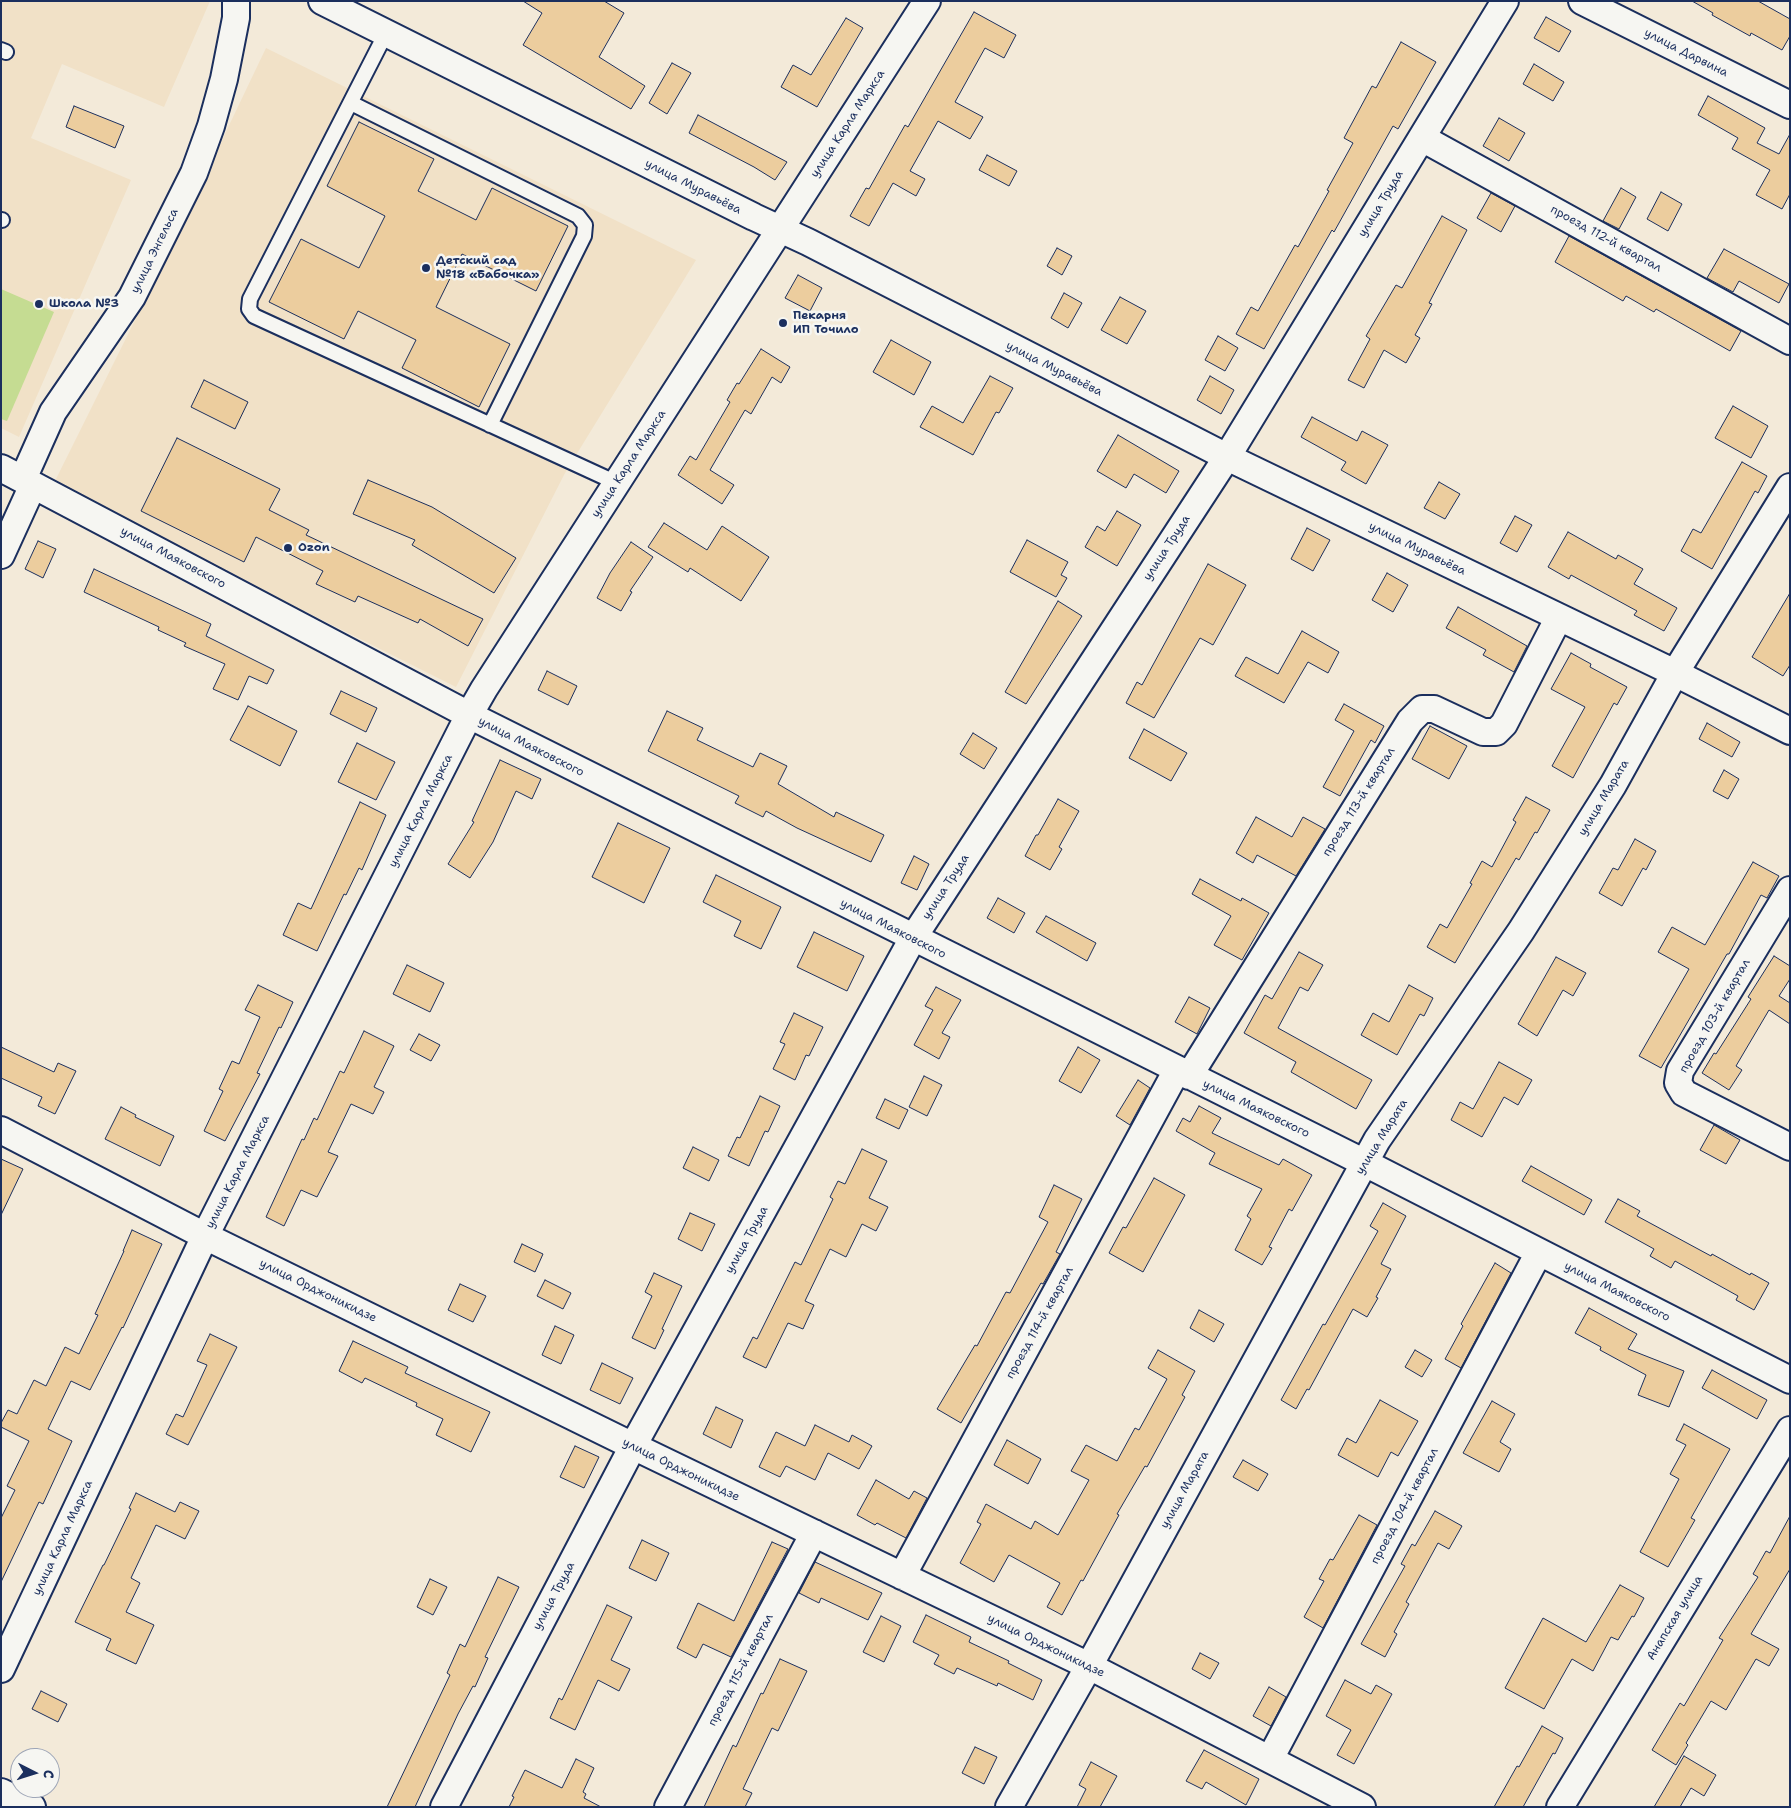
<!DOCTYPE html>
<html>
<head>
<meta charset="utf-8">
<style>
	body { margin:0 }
	#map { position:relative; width:1791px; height:1808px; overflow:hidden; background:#f3ead9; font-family:"Shantell Sans",sans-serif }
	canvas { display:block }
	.frame { position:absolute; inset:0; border:2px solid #1b2f5e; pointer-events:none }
	.north { position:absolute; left:10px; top:1748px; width:50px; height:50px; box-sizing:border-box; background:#f6f6f2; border:1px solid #9ea6b7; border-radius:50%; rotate:95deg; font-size:14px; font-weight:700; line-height:20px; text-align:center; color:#1b2f5e }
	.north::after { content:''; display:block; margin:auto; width:18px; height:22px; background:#1b2f5e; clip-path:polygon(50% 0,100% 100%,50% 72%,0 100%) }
</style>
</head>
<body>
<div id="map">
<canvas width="1791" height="1808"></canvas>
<div class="frame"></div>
<div class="north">С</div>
</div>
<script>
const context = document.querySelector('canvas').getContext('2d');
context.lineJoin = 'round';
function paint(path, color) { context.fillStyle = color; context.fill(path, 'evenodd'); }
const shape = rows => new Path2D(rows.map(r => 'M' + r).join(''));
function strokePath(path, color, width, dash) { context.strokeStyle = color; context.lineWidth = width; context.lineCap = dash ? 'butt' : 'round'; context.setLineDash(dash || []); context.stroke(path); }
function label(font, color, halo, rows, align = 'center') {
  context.font = font + ' "Shantell Sans",sans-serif'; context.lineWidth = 5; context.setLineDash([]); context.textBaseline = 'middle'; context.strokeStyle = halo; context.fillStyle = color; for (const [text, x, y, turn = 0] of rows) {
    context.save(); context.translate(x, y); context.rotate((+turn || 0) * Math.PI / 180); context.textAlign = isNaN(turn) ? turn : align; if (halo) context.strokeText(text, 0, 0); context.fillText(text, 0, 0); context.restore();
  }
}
const built = shape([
	[1,1,210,1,164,107,62,64,31,138,131,180,19,437,1,428],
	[266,48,696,260,565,473,456,687,53,485,157,276]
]);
const green = shape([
	[1,289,54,312,7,421,1,419]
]);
const building = shape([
	[523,1,604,1,624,13,599,57,645,86,631,109,523,45,542,13,523,1],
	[1692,1,1758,1,1790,19,1790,36,1782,50,1751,33,1750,36,1712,15,1713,13,1692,1],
	[974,12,1016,35,1004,58,985,48,955,102,983,117,970,139,938,121,910,171,925,179,916,196,893,183,869,226,850,216,866,188,869,189,905,125,908,127,974,12],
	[1546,17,1571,31,1559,52,1534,38,1546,17],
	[846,18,863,28,817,107,781,87,793,65,811,75,846,18],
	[1401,42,1436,62,1398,129,1393,126,1334,232,1332,230,1264,349,1236,334,1251,307,1258,311,1295,245,1298,247,1329,191,1327,190,1353,143,1344,138,1372,86,1376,88,1401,42],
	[672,63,691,73,667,114,649,103,672,63],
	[1534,64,1564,82,1553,101,1523,84,1534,64],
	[1708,96,1765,128,1757,143,1779,154,1790,134,1790,194,1782,209,1756,195,1770,170,1732,149,1738,138,1698,115,1708,96],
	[74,106,124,126,115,148,66,127,74,106],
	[698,115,787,162,775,180,754,167,689,133,698,115],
	[1499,118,1525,133,1509,161,1483,146,1499,118],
	[359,122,434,159,418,191,476,220,492,188,568,226,536,291,462,254,436,307,510,344,479,407,402,368,416,340,358,311,344,339,269,302,301,239,359,268,385,216,327,186,359,122],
	[987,155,1017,171,1009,186,979,170,987,155],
	[1621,188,1636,197,1619,229,1603,221,1621,188],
	[1661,192,1682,204,1668,231,1647,219,1661,192],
	[1491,193,1515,206,1501,232,1477,218,1491,193],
	[1442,216,1467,230,1429,303,1432,304,1415,335,1420,338,1406,363,1384,350,1364,388,1348,380,1370,339,1366,336,1396,285,1402,288,1442,216],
	[1569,236,1741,331,1730,351,1656,309,1654,312,1626,296,1623,301,1555,262,1569,236],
	[1057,248,1072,256,1062,275,1047,266,1057,248],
	[1724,249,1789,284,1779,303,1739,281,1733,292,1707,278,1724,249],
	[798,275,822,288,810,311,785,298,798,275],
	[1064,293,1082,303,1068,328,1051,318,1064,293],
	[1120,297,1146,311,1127,344,1101,330,1120,297],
	[1218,336,1238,348,1225,371,1205,360,1218,336],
	[891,340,931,362,914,395,873,372,891,340],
	[761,349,790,367,781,383,772,377,751,414,745,410,710,470,734,485,722,504,678,475,690,456,696,460,730,402,727,400,737,383,739,384,761,349],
	[990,376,1013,388,999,413,996,412,973,455,920,427,932,406,963,423,990,376],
	[1210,376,1234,390,1221,414,1197,400,1210,376],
	[204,380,248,402,235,429,191,407,204,380],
	[1733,406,1768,426,1751,458,1715,438,1733,406],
	[1312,417,1357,441,1362,431,1388,445,1366,484,1341,470,1346,462,1301,437,1312,417],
	[1118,435,1179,471,1166,493,1134,474,1126,488,1097,471,1118,435],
	[177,438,280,489,269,510,309,530,306,535,483,619,468,646,420,619,418,623,358,596,355,602,316,584,323,571,256,537,244,562,141,511,177,438],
	[1742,462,1767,476,1758,493,1755,491,1712,569,1681,551,1693,529,1701,533,1742,462],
	[368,480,432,507,516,558,494,593,412,545,415,540,353,514,368,480],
	[1439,482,1460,494,1445,519,1424,508,1439,482],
	[1117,511,1141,525,1117,566,1085,547,1097,526,1105,531,1117,511],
	[1515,516,1532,525,1517,552,1500,543,1515,516],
	[664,523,707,550,722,526,769,557,741,601,690,568,688,572,648,547,664,523],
	[1307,528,1330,540,1313,571,1291,559,1307,528],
	[1568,532,1616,559,1618,555,1643,569,1634,584,1677,608,1664,631,1634,615,1637,611,1571,575,1569,579,1548,567,1568,532],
	[1027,540,1068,562,1061,575,1067,578,1056,597,1010,572,1027,540],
	[38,541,56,549,43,578,25,569,38,541],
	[631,542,653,557,630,591,632,592,621,611,597,598,610,573,631,542],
	[1208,564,1246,585,1213,645,1200,638,1154,718,1126,703,1137,682,1142,685,1208,564],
	[94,569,211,624,206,636,274,670,267,684,249,676,238,700,213,689,225,664,184,646,186,643,158,630,159,627,84,592,94,569],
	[1387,573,1408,585,1393,612,1372,600,1387,573],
	[1790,593,1790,665,1783,676,1752,657,1790,593],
	[1058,601,1082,616,1026,704,1005,692,1058,601],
	[1458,607,1527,646,1514,672,1483,655,1486,650,1446,628,1458,607],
	[1302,631,1339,652,1328,673,1308,662,1284,703,1235,676,1246,657,1278,674,1302,631],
	[1571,653,1591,664,1590,667,1627,687,1617,705,1614,703,1573,778,1552,766,1585,707,1551,689,1571,653],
	[547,671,577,686,568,705,538,690,547,671],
	[341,691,377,708,366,732,330,714,341,691],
	[1344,704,1384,726,1375,743,1371,740,1340,796,1323,787,1354,731,1335,720,1344,704],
	[248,706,297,731,280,766,230,740,248,706],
	[667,711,703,728,697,740,753,767,760,753,787,766,778,784,834,817,836,812,884,835,871,862,797,828,766,811,763,817,735,803,739,796,648,751,667,711],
	[1707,723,1740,742,1732,757,1699,739,1707,723],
	[1430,726,1467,746,1449,779,1412,759,1430,726],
	[1144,729,1187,753,1171,781,1129,758,1144,729],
	[973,733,997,748,984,769,960,754,973,733],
	[357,743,395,762,376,800,338,782,357,743],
	[500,760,541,779,532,799,516,791,493,842,470,878,448,864,474,822,472,821,500,760],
	[1724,770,1739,779,1728,799,1713,791,1724,770],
	[1526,797,1550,810,1537,833,1535,832,1519,860,1516,858,1455,963,1427,947,1440,924,1447,928,1472,884,1470,883,1482,861,1492,867,1516,822,1513,820,1526,797],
	[1058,799,1079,811,1059,847,1062,849,1050,870,1025,856,1036,835,1038,835,1058,799],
	[360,802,386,815,362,870,359,868,346,895,344,894,317,951,283,935,298,903,311,909,360,802],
	[1256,817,1292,837,1303,817,1325,829,1296,876,1257,855,1253,863,1236,853,1256,817],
	[618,823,670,848,644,903,592,877,618,823],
	[1635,839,1656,851,1646,870,1643,868,1622,906,1599,893,1613,868,1618,870,1635,839],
	[914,856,929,864,917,890,901,883,914,856],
	[1753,862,1779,876,1767,898,1761,895,1729,954,1727,954,1661,1068,1639,1056,1689,969,1658,952,1672,927,1705,945,1753,862],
	[716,875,781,907,761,949,734,936,741,921,703,902,716,875],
	[1200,879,1241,901,1242,898,1269,913,1242,960,1214,945,1231,916,1192,894,1200,879],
	[998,898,1025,913,1014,933,987,918,998,898],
	[1046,916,1096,943,1087,961,1036,932,1046,916],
	[814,932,864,956,847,991,797,967,814,932],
	[1299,952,1323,965,1308,991,1300,987,1278,1028,1372,1080,1356,1109,1291,1072,1296,1062,1244,1033,1265,995,1272,999,1299,952],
	[1774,956,1790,966,1790,979,1779,996,1790,1003,1790,1024,1769,1010,1736,1066,1742,1070,1729,1090,1702,1073,1714,1053,1716,1054,1751,999,1748,997,1774,956],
	[1556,957,1586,973,1573,996,1563,990,1537,1036,1518,1024,1556,957],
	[407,965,444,983,430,1012,393,994,407,965],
	[258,985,293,1002,281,1028,279,1027,257,1073,260,1074,225,1141,204,1131,223,1091,219,1089,232,1061,239,1064,260,1017,245,1010,258,985],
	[1409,985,1433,998,1424,1016,1420,1014,1397,1055,1361,1035,1373,1013,1389,1022,1409,985],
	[936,987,961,1000,942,1033,950,1037,939,1059,914,1045,933,1010,925,1006,936,987],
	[1189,997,1210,1008,1197,1034,1175,1022,1189,997],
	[794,1013,823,1027,809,1056,806,1055,795,1080,773,1069,785,1044,780,1042,794,1013],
	[364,1031,394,1046,374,1087,384,1092,373,1114,351,1104,328,1152,338,1156,317,1197,301,1190,284,1226,266,1217,302,1139,304,1140,314,1118,317,1120,340,1071,344,1073,364,1031],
	[419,1034,440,1045,431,1061,410,1050,419,1034],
	[1,1047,54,1072,58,1063,76,1071,55,1114,38,1106,42,1097,1,1078,1,1047],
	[1078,1047,1100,1060,1081,1093,1059,1081,1078,1047],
	[1499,1062,1532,1080,1518,1105,1504,1097,1482,1137,1451,1120,1460,1102,1473,1109,1499,1062],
	[924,1076,942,1085,927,1116,909,1107,924,1076],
	[1138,1080,1150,1088,1130,1125,1116,1116,1138,1080],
	[760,1096,780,1106,768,1132,765,1131,749,1166,728,1156,737,1137,740,1138,760,1096],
	[885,1099,908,1110,899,1129,876,1118,885,1099],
	[1199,1106,1221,1118,1212,1133,1279,1165,1283,1159,1312,1175,1292,1211,1289,1209,1269,1247,1272,1248,1262,1265,1235,1250,1251,1219,1247,1216,1262,1189,1209,1164,1215,1153,1176,1131,1183,1118,1190,1122,1199,1106],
	[121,1107,136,1115,135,1117,174,1136,160,1166,105,1139,121,1107],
	[1714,1125,1740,1140,1726,1164,1700,1150,1714,1125],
	[693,1147,719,1160,709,1181,683,1168,693,1147],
	[862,1149,887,1161,869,1198,888,1207,876,1231,862,1224,846,1257,830,1249,805,1301,814,1305,803,1329,788,1323,766,1368,743,1357,753,1337,757,1339,795,1262,801,1265,833,1199,830,1197,838,1181,845,1184,862,1149],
	[1,1159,23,1169,1,1215,1,1159],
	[1531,1166,1592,1200,1584,1215,1522,1181,1531,1166],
	[1154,1178,1185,1195,1143,1272,1109,1253,1123,1227,1126,1228,1154,1178],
	[1054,1185,1082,1199,1056,1252,1060,1254,1043,1284,1041,1283,961,1423,937,1409,975,1345,977,1346,1006,1292,1010,1293,1048,1222,1039,1217,1054,1185],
	[1618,1199,1640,1211,1637,1216,1711,1256,1712,1254,1750,1275,1751,1273,1769,1283,1754,1310,1736,1300,1738,1296,1675,1261,1671,1268,1650,1256,1654,1249,1605,1222,1618,1199],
	[1383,1203,1406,1216,1381,1264,1391,1269,1376,1297,1378,1298,1367,1317,1353,1309,1309,1390,1307,1389,1296,1409,1281,1400,1323,1324,1325,1325,1378,1231,1370,1226,1383,1203],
	[690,1213,715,1224,702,1251,678,1239,690,1213],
	[132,1230,162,1244,123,1328,122,1327,90,1390,71,1381,48,1429,72,1441,43,1504,39,1502,1,1582,1,1518,15,1490,7,1486,29,1441,1,1427,1,1423,8,1410,17,1414,34,1380,46,1386,65,1347,79,1354,98,1315,95,1314,124,1251,123,1251,132,1230],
	[522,1244,543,1254,535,1272,514,1262,522,1244],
	[1495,1263,1511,1273,1461,1368,1445,1359,1463,1326,1461,1324,1495,1263],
	[654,1273,682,1286,662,1329,664,1330,655,1349,632,1338,652,1296,645,1292,654,1273],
	[545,1280,571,1293,563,1309,537,1296,545,1280],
	[460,1284,486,1296,473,1322,448,1310,460,1284],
	[1589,1308,1637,1334,1628,1349,1684,1371,1669,1407,1638,1395,1646,1375,1600,1350,1601,1347,1575,1333,1589,1308],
	[1199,1310,1224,1324,1214,1342,1190,1328,1199,1310],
	[555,1326,574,1335,561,1364,542,1355,555,1326],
	[210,1334,237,1347,188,1445,166,1434,176,1414,183,1417,207,1365,197,1361,210,1334],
	[353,1341,408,1367,405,1373,490,1412,471,1452,436,1435,443,1419,416,1406,417,1403,365,1378,362,1383,339,1371,353,1341],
	[1158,1350,1195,1371,1182,1395,1185,1397,1147,1467,1145,1466,1117,1514,1119,1515,1083,1581,1081,1580,1062,1615,1047,1607,1060,1583,1009,1555,994,1582,960,1563,981,1524,977,1522,986,1504,1031,1529,1035,1521,1058,1535,1089,1480,1071,1471,1086,1445,1117,1461,1135,1428,1139,1430,1167,1379,1148,1368,1158,1350],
	[1415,1350,1432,1360,1422,1377,1405,1367,1415,1350],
	[602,1363,633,1378,620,1404,590,1390,602,1363],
	[1712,1370,1767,1400,1757,1419,1702,1388,1712,1370],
	[1380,1400,1418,1421,1398,1456,1391,1452,1378,1477,1338,1455,1347,1438,1356,1443,1380,1400],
	[1492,1401,1515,1414,1500,1442,1511,1449,1499,1472,1463,1453,1492,1401],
	[716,1407,743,1420,731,1448,703,1434,716,1407],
	[1684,1424,1730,1449,1691,1518,1695,1520,1668,1567,1640,1552,1679,1479,1670,1474,1686,1445,1676,1440,1684,1424],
	[815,1425,849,1442,852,1435,872,1446,859,1469,828,1453,815,1480,786,1466,780,1477,759,1467,776,1432,805,1446,815,1425],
	[1007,1440,1041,1459,1028,1484,994,1465,1007,1440],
	[575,1446,599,1457,584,1488,560,1477,575,1446],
	[1243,1460,1268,1474,1258,1491,1233,1477,1243,1460],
	[876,1480,909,1499,914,1491,927,1498,906,1538,877,1523,875,1525,857,1515,876,1480],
	[136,1493,175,1512,180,1502,199,1511,185,1539,156,1525,131,1578,140,1583,126,1612,154,1625,136,1664,106,1650,111,1639,75,1622,103,1565,104,1565,131,1509,129,1508,136,1493],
	[1435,1511,1462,1526,1449,1549,1438,1543,1406,1602,1409,1604,1394,1632,1397,1634,1385,1657,1361,1644,1405,1566,1401,1564,1412,1544,1415,1546,1435,1511],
	[1359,1515,1377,1525,1323,1628,1304,1617,1324,1581,1319,1579,1330,1559,1333,1560,1359,1515],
	[1790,1516,1790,1569,1751,1634,1779,1649,1769,1666,1756,1659,1726,1710,1711,1701,1686,1743,1688,1745,1676,1765,1652,1750,1680,1703,1684,1706,1723,1640,1719,1638,1758,1577,1753,1574,1766,1551,1770,1553,1790,1516],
	[642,1540,669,1553,656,1581,629,1568,642,1540],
	[772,1542,788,1549,731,1657,703,1644,696,1658,677,1648,698,1603,734,1621,772,1542],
	[815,1562,882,1593,868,1620,821,1598,819,1603,799,1593,815,1562],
	[498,1577,519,1587,485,1657,488,1658,475,1687,473,1686,458,1714,415,1807,387,1807,450,1675,447,1673,460,1644,465,1647,498,1577],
	[430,1579,447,1587,433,1615,417,1607,430,1579],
	[1620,1585,1644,1598,1634,1617,1632,1616,1618,1640,1611,1637,1593,1671,1572,1659,1544,1709,1505,1688,1543,1618,1586,1642,1620,1585],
	[607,1605,632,1617,611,1660,630,1669,619,1691,598,1680,575,1730,550,1718,559,1698,562,1700,607,1605],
	[926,1615,971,1637,969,1642,1009,1661,1008,1663,1042,1680,1033,1700,998,1683,997,1686,957,1668,954,1674,934,1664,939,1655,913,1642,926,1615],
	[881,1616,901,1626,884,1662,863,1652,881,1616],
	[1200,1653,1219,1663,1210,1679,1192,1669,1200,1653],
	[780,1659,807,1671,778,1731,772,1728,743,1789,752,1793,745,1807,704,1807,733,1745,736,1747,761,1693,763,1694,780,1659],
	[1345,1680,1371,1694,1376,1685,1392,1694,1354,1764,1337,1755,1351,1730,1326,1716,1345,1680],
	[1269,1687,1286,1697,1271,1726,1253,1716,1269,1687],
	[41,1691,67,1704,58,1722,32,1709,41,1691],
	[1542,1726,1563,1738,1555,1754,1553,1753,1523,1807,1494,1807,1517,1766,1519,1767,1542,1726],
	[975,1747,997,1757,984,1784,962,1773,975,1747],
	[1204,1750,1259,1779,1246,1805,1206,1782,1202,1789,1186,1781,1204,1750],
	[1684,1756,1716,1775,1704,1796,1691,1788,1680,1807,1654,1807,1684,1756],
	[576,1759,594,1768,583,1792,586,1794,584,1798,601,1807,509,1807,514,1797,512,1796,525,1770,562,1788,576,1759],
	[1091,1762,1117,1776,1100,1807,1077,1807,1086,1789,1079,1785,1091,1762]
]);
const service = shape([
	[386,33,250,299,249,309,254,316,617,483],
	[1,50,6,52],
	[351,103,578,216,585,225,584,236,490,425],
	[1,220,2,220]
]);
const minor = shape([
	[322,1,754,217,808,242,1227,457,1675,673,1790,731],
	[1582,1,1790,105],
	[1422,138,1790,341],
	[1,468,469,715,1365,1163,1790,1380],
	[23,479,53,412,132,297,194,173,211,126,224,79,236,18,236,1],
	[1,555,33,485],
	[1790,890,1680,1071,1678,1083,1684,1093,1790,1147],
	[1189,1076,1410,721,1422,709,1434,709,1483,732,1496,732,1504,724,1559,617],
	[1,1130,205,1236,633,1446,1089,1666,1362,1807],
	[902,1576,1177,1070],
	[1,1669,205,1236,469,715,484,689,927,1],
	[1270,1759,1539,1252],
	[1,1792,32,1807],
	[444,1807,633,1446,913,938,1227,457,1505,1],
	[668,1807,814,1533],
	[1009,1807,1089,1666,1377,1140,1521,931,1613,785,1675,673,1790,487],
	[1560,1807,1790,1430]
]);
const markers = [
	[426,268,5,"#1b2f5e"],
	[39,304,5,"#1b2f5e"],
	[783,323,5,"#1b2f5e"],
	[288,548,5,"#1b2f5e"]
];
const streetNames = [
	["улица Дарвина",1686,53,27],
	["улица Карла Маркса",848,124,-57],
	["улица Муравьёва",693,187,27],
	["улица Труда",1381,204,-59],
	["проезд 112-й квартал",1606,239,29],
	["улица Энгельса",155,251,-64],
	["улица Муравьёва",1054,369,27],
	["улица Карла Маркса",629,464,-57],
	["улица Труда",1167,548,-57],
	["улица Муравьёва",1417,549,26],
	["улица Маяковского",173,558,28],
	["улица Маяковского",531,747,27],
	["улица Марата",1604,798,-59],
	["проезд 113-й квартал",1359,802,-58],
	["улица Карла Маркса",421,811,-63],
	["улица Труда",946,887,-57],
	["улица Маяковского",893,929,27],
	["проезд 103-й квартал",1715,1016,-60],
	["улица Маяковского",1256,1109,26],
	["улица Марата",1382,1137,-58],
	["улица Карла Маркса",238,1172,-63],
	["улица Труда",747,1240,-61],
	["улица Орджоникидзе",318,1291,26],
	["улица Маяковского",1617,1292,27],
	["проезд 114-й квартал",1040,1323,-61],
	["улица Орджоникидзе",681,1470,26],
	["улица Марата",1185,1490,-61],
	["проезд 104-й квартал",1405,1506,-62],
	["улица Карла Маркса",63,1538,-65],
	["улица Труда",554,1596,-62],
	["Анапская улица",1675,1618,-59],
	["улица Орджоникидзе",1046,1646,26],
	["проезд 115-й квартал",741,1670,-62]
];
const poiNames = [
	["Детский сад",436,261],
	["№18 «Бабочка»",436,275],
	["Школа №3",49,304],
	["Пекарня",793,316],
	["ИП Точило",793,330],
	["Ozon",298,548]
];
paint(built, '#f1e1c7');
paint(green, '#c5dc92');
paint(building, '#eccd9e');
strokePath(building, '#1b2f5e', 1);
strokePath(service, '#1b2f5e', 18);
strokePath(minor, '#1b2f5e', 30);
strokePath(service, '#f6f6f2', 14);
strokePath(minor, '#f6f6f2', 26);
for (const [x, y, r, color] of markers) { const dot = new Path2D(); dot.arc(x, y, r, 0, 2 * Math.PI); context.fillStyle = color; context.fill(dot); strokePath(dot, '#f6f6f2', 2); }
label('12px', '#1b2f5e', '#f6f6f2', streetNames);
label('bold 12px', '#1b2f5e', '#f6f6f2', poiNames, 'left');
</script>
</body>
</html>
